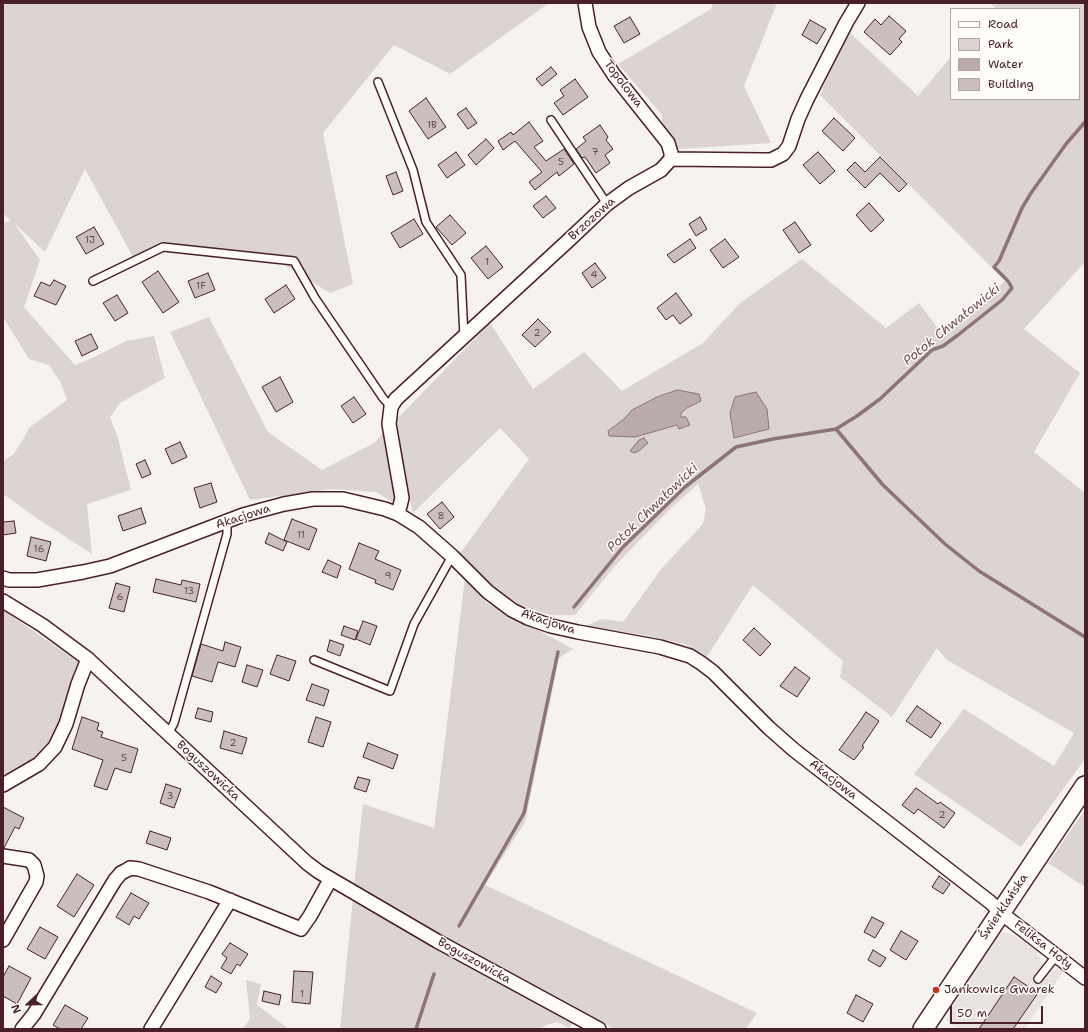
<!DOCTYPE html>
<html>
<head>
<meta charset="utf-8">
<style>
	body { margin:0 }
	#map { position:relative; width:1088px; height:1032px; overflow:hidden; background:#f6f3ef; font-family:"Shantell Sans",sans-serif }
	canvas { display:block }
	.frame { position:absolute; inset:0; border:4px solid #4a1f2b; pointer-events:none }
	.legend { position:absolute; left:950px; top:8px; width:130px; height:92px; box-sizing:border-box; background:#fdfcf7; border:1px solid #b5a4a5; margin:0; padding:5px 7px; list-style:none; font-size:12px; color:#4a1f2b }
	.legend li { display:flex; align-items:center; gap:8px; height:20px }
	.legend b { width:20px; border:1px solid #b5a4a5 }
	.north { position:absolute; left:8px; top:984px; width:40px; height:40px; -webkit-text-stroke:3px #fdfcf7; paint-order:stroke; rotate:248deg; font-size:11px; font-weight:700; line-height:16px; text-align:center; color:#4a1f2b }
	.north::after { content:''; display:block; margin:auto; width:14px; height:18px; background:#4a1f2b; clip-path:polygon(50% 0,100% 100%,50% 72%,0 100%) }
	.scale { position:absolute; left:950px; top:1006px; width:93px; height:18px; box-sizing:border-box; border:2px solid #4a1f2b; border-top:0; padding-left:5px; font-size:12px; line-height:14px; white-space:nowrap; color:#4a1f2b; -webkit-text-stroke:3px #fdfcf7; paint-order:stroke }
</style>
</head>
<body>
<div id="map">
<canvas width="1088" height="1032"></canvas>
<div class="frame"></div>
<ul class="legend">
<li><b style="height:5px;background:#fdfcf7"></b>Road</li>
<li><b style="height:11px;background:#dcd4d2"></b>Park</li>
<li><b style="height:11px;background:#bbabac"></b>Water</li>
<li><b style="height:11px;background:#cbbfbe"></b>Building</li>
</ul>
<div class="north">N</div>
<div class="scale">50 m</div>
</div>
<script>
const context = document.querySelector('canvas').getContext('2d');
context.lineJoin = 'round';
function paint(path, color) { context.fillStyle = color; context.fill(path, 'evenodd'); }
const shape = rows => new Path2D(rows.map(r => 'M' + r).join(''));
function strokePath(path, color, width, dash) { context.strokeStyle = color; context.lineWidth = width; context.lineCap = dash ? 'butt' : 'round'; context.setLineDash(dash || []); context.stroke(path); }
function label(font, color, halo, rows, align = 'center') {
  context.font = font + ' "Shantell Sans",sans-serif'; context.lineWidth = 3; context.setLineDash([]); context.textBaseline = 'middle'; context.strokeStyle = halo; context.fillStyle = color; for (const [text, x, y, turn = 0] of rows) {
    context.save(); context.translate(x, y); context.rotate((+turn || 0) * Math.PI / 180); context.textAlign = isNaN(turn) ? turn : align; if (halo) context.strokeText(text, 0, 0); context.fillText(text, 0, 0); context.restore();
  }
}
const built = shape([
	[1002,933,1009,933,1017,937,1037,951,1041,962,1052,971,1059,967,1062,967,1065,969,1025,1029,959,1029,947,1021,951,1008,998,936]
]);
const green = shape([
	[7,3,549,3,450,74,394,45,323,133,353,284,330,293,286,266,281,256,161,242,133,257,85,169,45,252,14,223,40,260,24,307,75,365,90,359,126,341,154,336,165,378,120,403,110,417,117,435,131,490,87,504,92,554,38,519,3,494,3,461,14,454,30,427,67,400,61,383,49,365,29,359,3,317,3,223,11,221,3,213,3,7],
	[713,3,777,3,744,86,771,143,663,150,662,115,618,64,711,9],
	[990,3,1085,3,1085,262,1024,329,1080,373,1034,452,1085,493,1085,759,1021,847,914,774,964,709,1054,766,1074,733,947,660,937,648,892,717,840,677,843,661,753,585,706,658,685,644,643,635,585,626,602,619,623,622,662,568,703,524,706,509,698,484,668,511,614,567,575,615,550,615,523,606,486,584,462,559,461,552,529,459,500,428,413,513,394,422,490,323,533,389,584,352,622,391,703,343,740,303,802,259,886,328,919,303,942,334,1005,281,820,95,847,30,918,96,951,57,951,99,1079,99,1079,9,996,9],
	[209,317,268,432,322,470,374,443,384,432,397,496,394,503,376,492,332,489,250,500,170,332],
	[465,578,487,603,573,649,559,658,525,822,485,885,757,1013,746,1029,614,1029,533,986,354,886,363,804,434,828],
	[3,610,80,663,63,719,51,742,39,758,3,779],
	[1085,810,1085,887,1048,863],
	[353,897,489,978,573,1022,569,1028,557,1022,546,1025,540,1029,340,1029],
	[246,980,261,984,257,1005,289,1029,243,1029,250,1018]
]);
const water = shape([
	[677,390,699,394,701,401,687,408,681,413,681,417,686,417,690,425,679,429,677,425,635,437,609,436,608,431,624,419,632,410,657,397,677,390],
	[756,392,767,409,769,429,734,438,730,413,735,397,756,392],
	[644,438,648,443,639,451,634,453,630,451,639,440,644,438]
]);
const stream = shape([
	[836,429,883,485,945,544,979,571,1085,637],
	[574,607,623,547,685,487,736,447,773,439,836,429,857,416,880,399,932,350,943,346,958,335,1002,300,1012,288,1008,281,994,267,999,261,1022,208,1031,193,1066,144,1085,122],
	[459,926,524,813,558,652],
	[416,1029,434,974]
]);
const building = shape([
	[889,16,906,31,899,39,902,42,890,55,864,32,875,19,881,25,889,16],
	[630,17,640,34,624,43,614,26,630,17],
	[810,20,826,29,817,44,802,35,810,20],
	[551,67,557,74,542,86,536,79,551,67],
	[575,79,588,97,563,115,554,103,564,96,560,90,575,79],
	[426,98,446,127,428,139,409,111,426,98],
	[466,108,477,123,468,129,457,114,466,108],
	[834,118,855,138,843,151,822,131,834,118],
	[529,122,543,141,534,147,546,161,564,149,574,164,559,176,557,172,535,190,529,182,542,172,515,141,503,150,498,141,511,132,513,135,529,122],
	[600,125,608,137,606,140,613,149,605,155,610,163,596,173,585,157,582,158,576,149,586,141,583,137,600,125],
	[486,139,494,148,476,165,468,155,486,139],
	[456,152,465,165,447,178,438,165,456,152],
	[818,152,835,171,820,184,803,165,818,152],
	[880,157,907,184,899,192,880,173,865,188,847,170,855,162,865,172,880,157],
	[396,172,403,191,393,195,386,176,396,172],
	[546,196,556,208,543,218,533,206,546,196],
	[869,203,884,220,871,232,856,215,869,203],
	[450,215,466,233,452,245,436,227,450,215],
	[700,217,707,229,696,236,689,224,700,217],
	[414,219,423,234,400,248,391,233,414,219],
	[795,222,811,245,799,253,783,230,795,222],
	[94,227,104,244,86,254,76,237,94,227],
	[690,239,696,248,674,263,667,255,690,239],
	[725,239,739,257,723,268,710,250,725,239],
	[486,246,503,267,488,279,471,258,486,246],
	[595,263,606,278,592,288,582,273,595,263],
	[158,271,179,302,163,313,142,282,158,271],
	[208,273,215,290,195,298,188,281,208,273],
	[54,280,66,286,56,305,34,296,41,282,50,286,54,280],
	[286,285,295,299,274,313,265,299,286,285],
	[676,293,692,315,680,324,673,315,666,320,657,308,676,293],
	[117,295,128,313,115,321,103,303,117,295],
	[538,319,551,332,535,347,522,335,538,319],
	[91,334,98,348,82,356,75,341,91,334],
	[280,377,293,402,276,412,262,387,280,377],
	[354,397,366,414,353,423,341,406,354,397],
	[180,442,187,457,172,464,165,449,180,442],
	[145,460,151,474,142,478,136,464,145,460],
	[211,483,217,502,200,508,194,488,211,483],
	[442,502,454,517,440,529,427,514,442,502],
	[141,508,146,523,123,531,118,516,141,508],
	[292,519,317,529,309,550,284,540,292,519],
	[14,521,16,533,3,535,3,522,14,521],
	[269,533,287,542,283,551,265,543,269,533],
	[31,537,51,542,46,561,27,556,31,537],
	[359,543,379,551,375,559,401,570,393,590,375,583,376,580,349,569,359,543],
	[328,560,341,566,337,578,322,572,328,560],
	[156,579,181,585,182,580,200,584,196,602,153,592,156,579],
	[116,583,130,587,124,612,109,608,116,583],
	[363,621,377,626,370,645,356,639,363,621],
	[344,626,358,631,355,640,341,635,344,626],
	[754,628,771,644,760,656,743,640,754,628],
	[330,640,344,645,340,656,327,651,330,640],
	[225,642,241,647,235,667,218,662,212,682,192,676,201,644,223,651,225,642],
	[277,655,296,661,289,681,270,674,277,655],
	[247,665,263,670,257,687,242,682,247,665],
	[795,667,810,678,797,697,780,686,795,667],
	[312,684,329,690,324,706,306,700,312,684],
	[917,706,941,723,931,738,906,721,917,706],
	[198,708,213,712,211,722,195,718,198,708],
	[866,712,879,721,862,746,864,747,854,760,839,750,858,724,866,712],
	[82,717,99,723,97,730,103,732,101,737,138,749,131,773,115,768,107,790,94,786,103,760,72,749,82,717],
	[316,717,331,722,323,747,308,742,316,717],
	[224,731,247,738,242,754,220,748,224,731],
	[368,743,398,755,393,769,363,757,368,743],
	[358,777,370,780,366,792,354,788,358,777],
	[166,784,181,789,174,808,160,803,166,784],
	[916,788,938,804,940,802,955,813,944,828,918,809,914,814,902,805,916,788],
	[3,807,24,818,19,829,15,827,4,848,3,848,3,807],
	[150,831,171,838,167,850,146,843,150,831],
	[77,874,94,885,74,917,57,906,77,874],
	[939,876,950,884,943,894,932,887,939,876],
	[131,893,149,903,139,919,134,916,129,925,116,917,131,893],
	[872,917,884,923,875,938,864,932,872,917],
	[40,927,58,937,45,959,27,949,40,927],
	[901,931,918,941,906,960,890,950,901,931],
	[230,943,248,954,240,966,237,964,231,974,221,968,227,958,222,954,230,943],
	[873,950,886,958,880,967,868,960,873,950],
	[9,966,31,978,17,1004,3,996,3,977,9,966],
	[294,971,313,972,310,1004,292,1002,294,971],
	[211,976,222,983,216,993,205,987,211,976],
	[1014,977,1038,993,1013,1029,979,1029,1014,977],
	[264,991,281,995,279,1005,262,1001,264,991],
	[856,995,873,1004,863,1022,847,1013,856,995],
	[65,1005,88,1018,81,1029,60,1029,53,1025,65,1005]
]);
const lane = shape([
	[378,82,413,170,426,222,461,275,464,337],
	[551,120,607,204],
	[93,281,163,247,294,261,315,298,383,398,391,407],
	[314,660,390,691,414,624,452,556],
	[168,734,174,723,227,534,227,521],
	[1038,979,1056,956]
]);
const street = shape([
	[585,3,589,27,599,52,614,75,668,143,671,153,671,159],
	[398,514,402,498,389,424,391,407,396,399,570,239,607,204,629,188,661,170,671,159,763,160,771,160,783,154,789,146,798,119,807,99,846,23,858,3],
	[3,578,9,580,37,580,83,572,110,566,243,515,284,504,313,499,343,499,385,509,398,514,419,527,452,556,488,592,512,610,528,618,551,626,578,632,660,647,690,656,701,663,713,672,769,728,794,750,990,902,1005,916,1085,978],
	[3,601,42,625,88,659,307,863,319,872,437,941,599,1029],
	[3,785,39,764,55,747,66,724,78,684,88,659],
	[3,856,29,860,34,865,37,876,36,882,3,940],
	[22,1029,34,1014,115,880,121,873,127,870,130,868,139,869,209,892,301,929,310,916,330,880],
	[151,1029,230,900]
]);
const secondary = shape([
	[923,1029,1085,786]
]);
const markers = [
	[936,990,4,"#c8321e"]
];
const numberNames = [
	["1B",432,125],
	["7",595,152],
	["5",561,162],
	["1J",90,240],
	["1",487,262],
	["4",594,275],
	["1F",201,286],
	["2",537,333],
	["8",441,516],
	["11",301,535],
	["16",39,549],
	["9",388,576],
	["13",189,591],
	["6",120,597],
	["2",233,743],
	["5",124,758],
	["3",170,796],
	["2",942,815],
	["1",302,994]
];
const streetNames = [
	["Topolowa",623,84,53],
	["Brzozowa",592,219,-42],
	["Akacjowa",243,517,-18],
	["Akacjowa",548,622,18],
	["Boguszowicka",208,771,43],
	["Akacjowa",833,780,38],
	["Świerklańska",1004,907,-56],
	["Feliksa Hoły",1043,945,38],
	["Boguszowicka",474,961,29]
];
const poiNames = [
	["Jankowice Gwarek",944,990]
];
const waterNames = [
	["Potok Chwałowicki",952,325,-39],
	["Potok Chwałowicki",653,508,-44]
];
paint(built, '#e9e3e0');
paint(green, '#dcd4d2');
paint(water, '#bbabac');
strokePath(water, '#8e7378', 1);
strokePath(stream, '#8e7378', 3.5);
paint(building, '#cbbfbe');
strokePath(building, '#4a1f2b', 1);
strokePath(lane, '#4a1f2b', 10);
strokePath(street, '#4a1f2b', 16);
strokePath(secondary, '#4a1f2b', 22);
strokePath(lane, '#fdfcf7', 7);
strokePath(street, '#fdfcf7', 13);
strokePath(secondary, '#fdfcf7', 19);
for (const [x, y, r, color] of markers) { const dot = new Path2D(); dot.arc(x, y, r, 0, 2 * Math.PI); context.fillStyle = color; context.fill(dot); strokePath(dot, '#fdfcf7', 1.5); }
label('10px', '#6a4750', null, numberNames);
label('12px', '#4a1f2b', '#fdfcf7', streetNames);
label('12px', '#4a1f2b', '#fdfcf7', poiNames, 'left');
label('italic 13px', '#725058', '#fdfcf7', waterNames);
</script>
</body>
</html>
